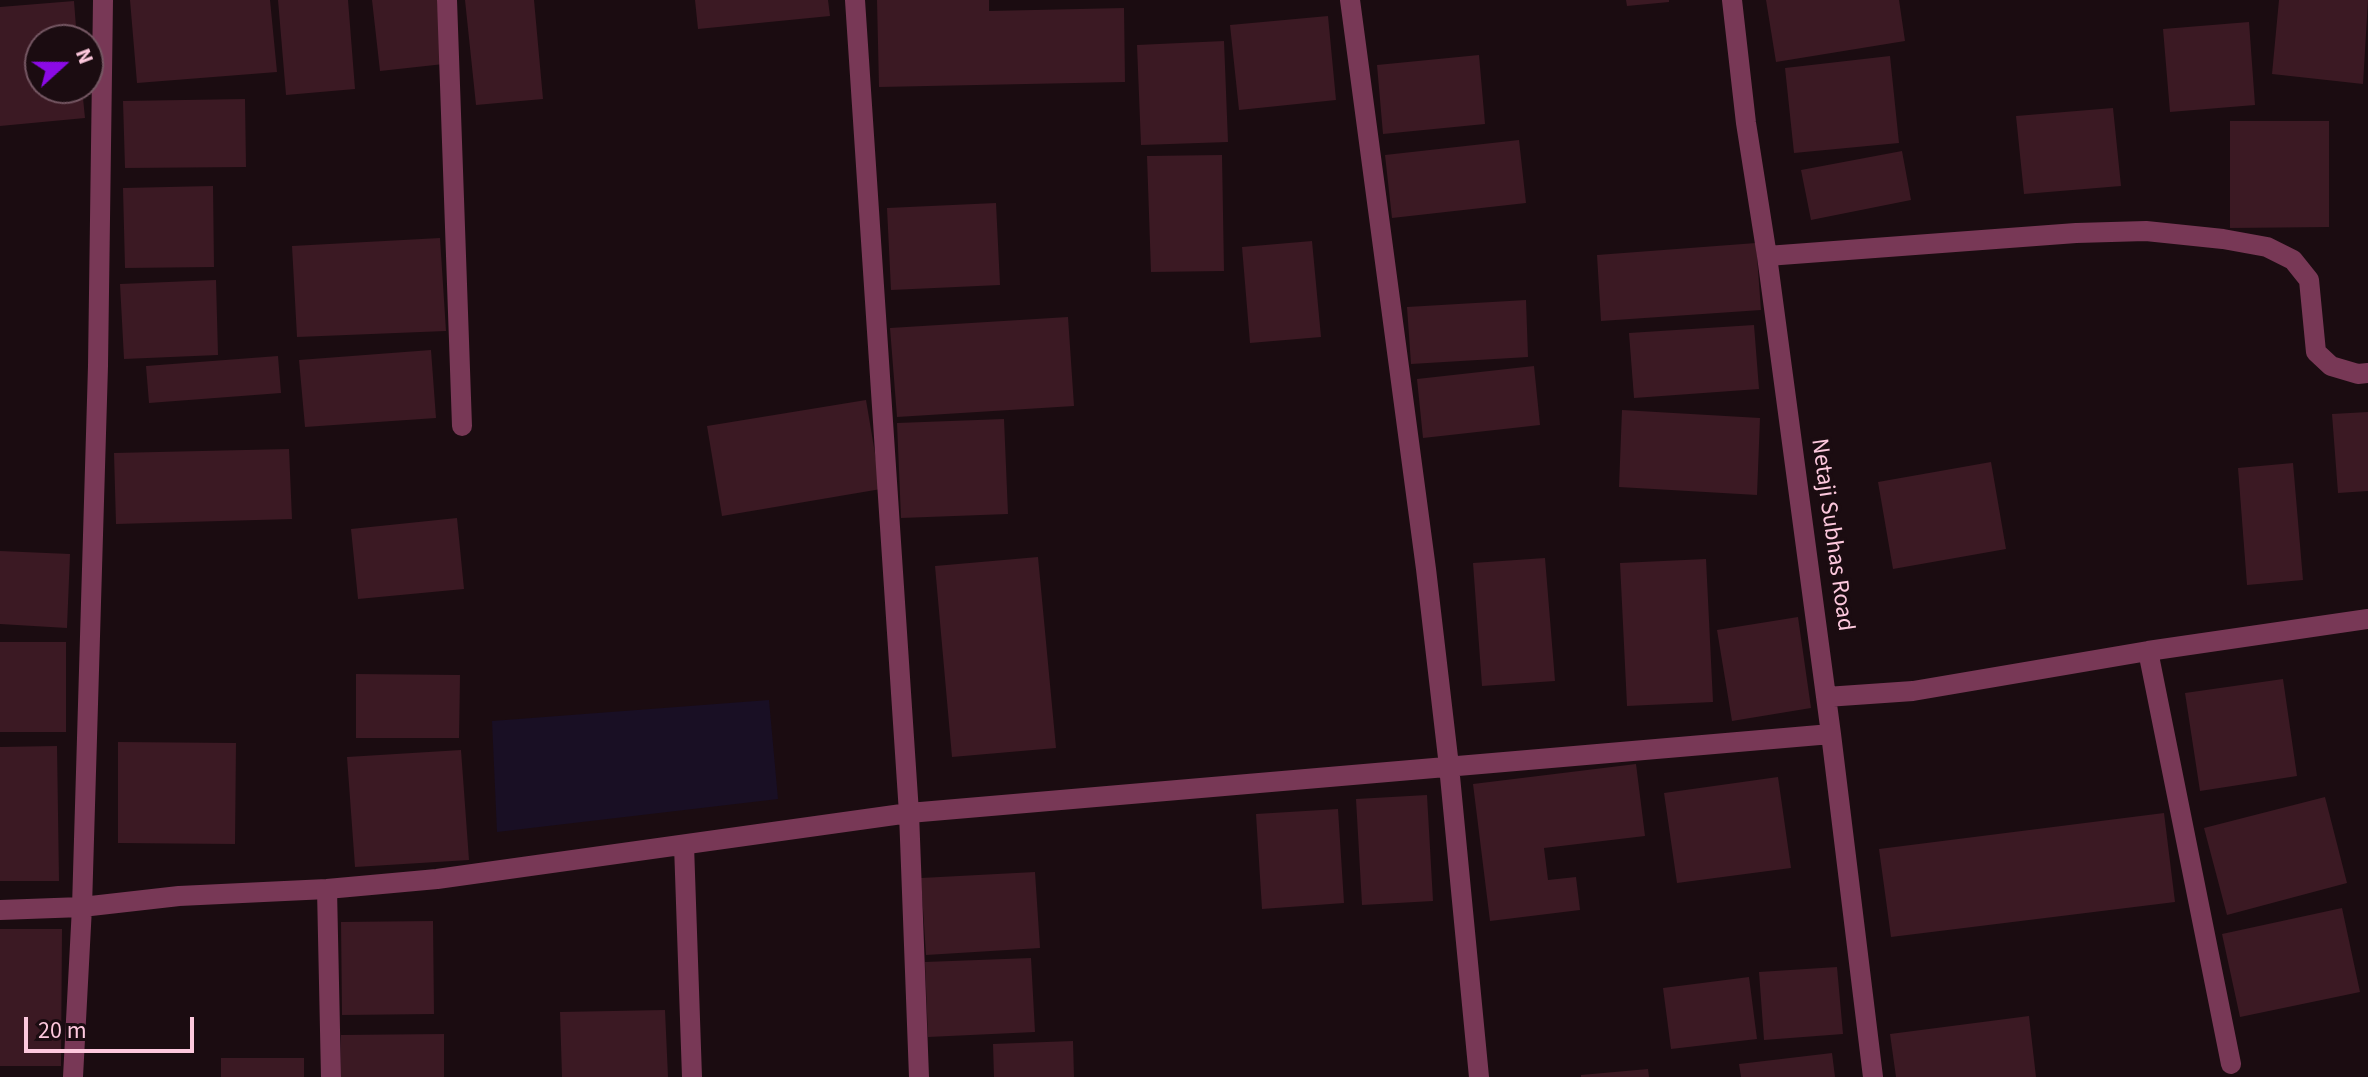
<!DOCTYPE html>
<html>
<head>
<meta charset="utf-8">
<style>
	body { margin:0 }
	#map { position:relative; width:2368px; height:1077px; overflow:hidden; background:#1b0c11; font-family:"Source Sans 3",sans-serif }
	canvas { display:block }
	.north { position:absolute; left:24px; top:24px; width:80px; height:80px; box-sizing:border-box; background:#1b0c11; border:2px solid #755763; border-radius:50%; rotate:69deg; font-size:22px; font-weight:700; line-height:32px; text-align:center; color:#fdc8dd }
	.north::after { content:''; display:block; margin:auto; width:28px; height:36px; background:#8b0ae6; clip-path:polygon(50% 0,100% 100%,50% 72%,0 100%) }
	.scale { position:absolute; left:24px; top:1017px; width:170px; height:36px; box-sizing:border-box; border:4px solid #fdc8dd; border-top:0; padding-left:10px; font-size:24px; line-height:28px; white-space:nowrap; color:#fdc8dd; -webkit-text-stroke:6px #1b0c11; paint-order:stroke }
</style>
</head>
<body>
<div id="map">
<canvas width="2368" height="1077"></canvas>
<div class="north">N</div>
<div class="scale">20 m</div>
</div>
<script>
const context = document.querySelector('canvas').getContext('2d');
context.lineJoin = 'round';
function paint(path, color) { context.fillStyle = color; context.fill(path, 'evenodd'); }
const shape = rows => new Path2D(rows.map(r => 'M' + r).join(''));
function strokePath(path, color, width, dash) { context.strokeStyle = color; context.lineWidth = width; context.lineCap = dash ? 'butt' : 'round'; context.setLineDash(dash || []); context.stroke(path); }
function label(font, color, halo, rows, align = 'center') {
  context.font = font + ' "Source Sans 3",sans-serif'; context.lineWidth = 7; context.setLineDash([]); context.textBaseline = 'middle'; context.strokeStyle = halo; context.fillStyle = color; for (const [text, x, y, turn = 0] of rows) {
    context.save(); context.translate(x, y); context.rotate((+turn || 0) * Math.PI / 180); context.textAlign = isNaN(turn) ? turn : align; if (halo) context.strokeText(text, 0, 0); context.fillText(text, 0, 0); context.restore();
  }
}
const green = shape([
	[769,700,778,799,497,832,492,721]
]);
const building = shape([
	[130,0,270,0,277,72,137,83],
	[278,0,348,0,355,89,286,95],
	[372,0,437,0,444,64,380,71],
	[465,0,534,0,543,99,476,105],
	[695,0,828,0,830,16,698,29],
	[877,0,989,0,989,11,1124,8,1125,82,879,87],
	[1626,0,1669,0,1669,2,1627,6],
	[1766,0,1899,0,1905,41,1776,62],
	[2279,0,2368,0,2363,84,2272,74],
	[74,1,77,40,40,40,40,88,82,88,85,118,0,126,0,7],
	[1328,16,1336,100,1239,110,1230,25],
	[2249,22,2255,105,2170,112,2163,29],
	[1224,41,1228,142,1141,145,1137,45],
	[1479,55,1485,124,1383,134,1377,65],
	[1890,56,1899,143,1794,153,1785,68],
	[245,99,246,167,125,168,123,101],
	[2113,108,2121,186,2024,194,2016,116],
	[2230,121,2329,121,2329,227,2230,228],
	[1519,140,1526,203,1392,218,1385,155],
	[1902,151,1911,200,1811,220,1801,170],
	[1222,155,1224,271,1151,272,1147,156],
	[213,186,214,267,125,268,123,188],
	[996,203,1000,285,891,290,887,208],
	[440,238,446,331,297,337,292,246],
	[1312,241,1321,337,1250,343,1242,247],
	[1756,243,1761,310,1601,321,1597,255],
	[216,280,218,355,124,359,120,284],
	[1526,300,1528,357,1411,364,1407,307],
	[1068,317,1074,406,897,417,890,328],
	[1754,325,1759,389,1634,398,1629,333],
	[431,350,436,418,305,427,299,360],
	[278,356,281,393,149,403,146,366],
	[1534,366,1540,425,1423,438,1417,379],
	[866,400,881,489,722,516,707,426],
	[1622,410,1760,418,1757,495,1619,487],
	[2368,412,2368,491,2338,493,2332,414],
	[1004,419,1008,514,901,518,897,423],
	[289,449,292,519,116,524,114,453],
	[1991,462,2006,549,1893,569,1878,482],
	[2293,463,2303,580,2247,585,2238,468],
	[457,518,464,589,358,599,351,529],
	[0,551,70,554,67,628,0,624],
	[1038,557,1056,748,952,757,935,566],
	[1545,558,1555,681,1482,686,1473,563],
	[1706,559,1713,702,1627,706,1620,563],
	[1798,617,1811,708,1732,721,1717,630],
	[0,642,66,642,66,732,0,732],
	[356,674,460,675,459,738,356,738],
	[2283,679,2297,776,2200,791,2185,693],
	[118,742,236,743,235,844,118,843],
	[57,746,59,881,0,881,0,747],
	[461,750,469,860,355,867,347,757],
	[1636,764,1645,836,1544,848,1548,880,1576,877,1580,910,1490,921,1473,784],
	[1778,777,1791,868,1677,883,1664,793],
	[1427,795,1433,901,1362,905,1356,799],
	[2325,797,2347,883,2227,915,2204,828],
	[1338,809,1344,903,1262,909,1256,814],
	[2164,813,2175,902,1891,937,1879,849],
	[1035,872,1040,948,926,955,921,878],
	[2342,908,2360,992,2240,1017,2222,934],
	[433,921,434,1014,342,1015,341,922],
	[0,929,62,929,61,1066,0,1066],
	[1031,958,1035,1032,928,1037,925,962],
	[1837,967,1843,1034,1764,1040,1759,972],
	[1749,977,1757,1039,1671,1049,1663,988],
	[665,1010,668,1077,562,1077,560,1012],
	[2029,1016,2036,1077,1896,1077,1890,1034],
	[444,1034,444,1077,341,1077,341,1035],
	[1073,1041,1074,1077,994,1077,993,1044],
	[1832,1053,1835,1077,1741,1077,1739,1064],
	[221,1058,304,1058,304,1077,221,1077],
	[1648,1069,1649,1077,1581,1077,1581,1075]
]);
const minor = shape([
	[447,0,462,426],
	[855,0,909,813,919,1077],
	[1350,0,1426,569,1449,766,1479,1077],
	[1732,0,1746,123,1767,256,1831,734,1873,1077],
	[1767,256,2076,233,2146,231,2223,239,2267,247,2293,260,2309,280,2316,352,2331,366,2358,374,2368,373],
	[2148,651,2231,1064],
	[1826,697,1913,691,2148,651,2368,619],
	[684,845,692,1077],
	[327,889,331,1077],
	[0,910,82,907,179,896,327,889,437,879,909,813,1831,734],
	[73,1077,82,907,98,366,103,0]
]);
const streetNames = [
	["Netaji Subhas Road",1831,535,82]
];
paint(green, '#190f24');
paint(building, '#3b1923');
strokePath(minor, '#783856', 20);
label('24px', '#fdc8dd', '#1b0c11', streetNames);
</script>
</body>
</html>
